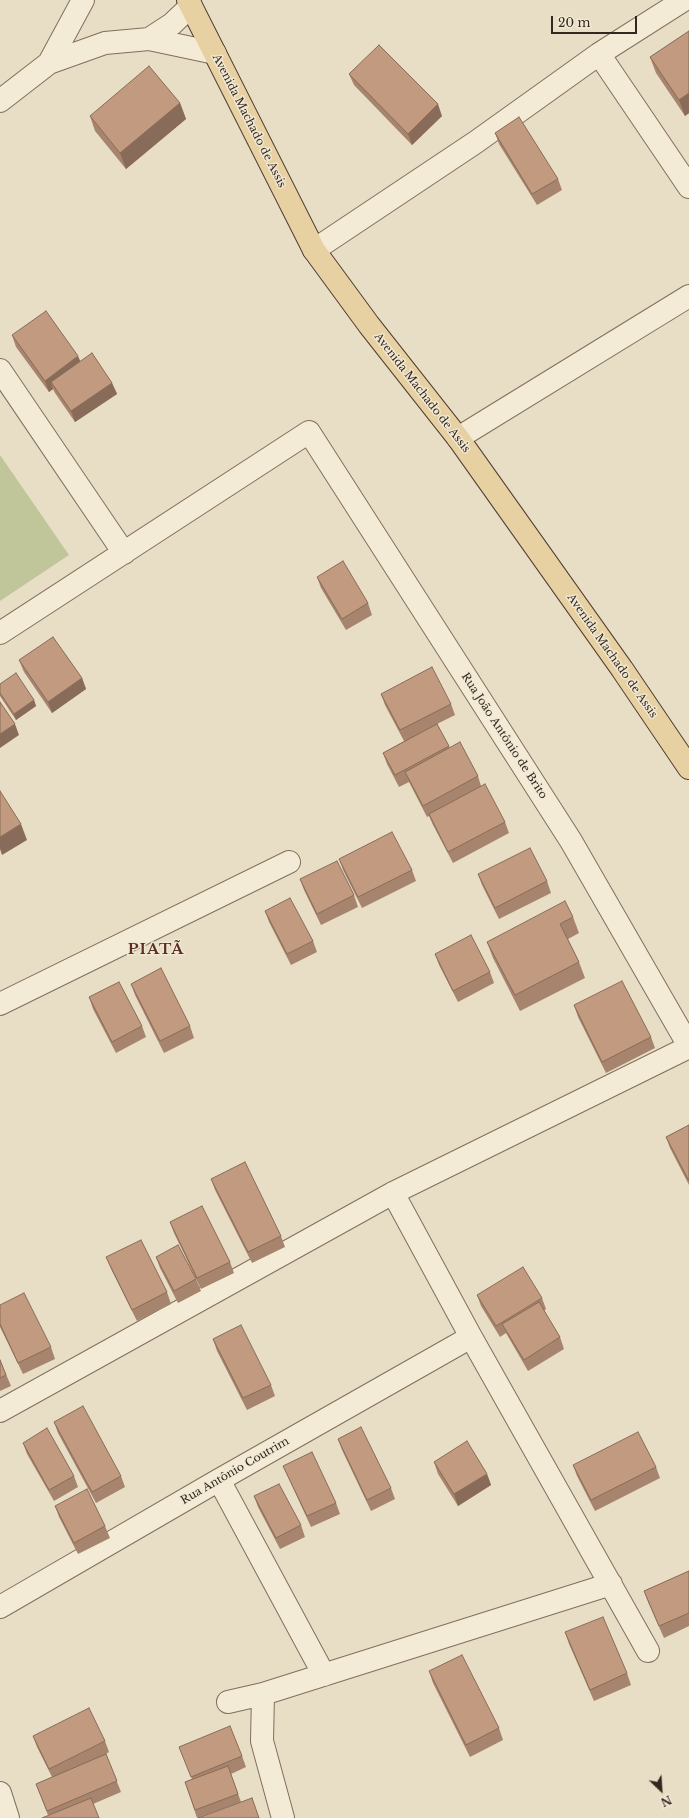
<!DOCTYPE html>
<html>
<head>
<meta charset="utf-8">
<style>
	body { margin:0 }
	#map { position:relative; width:689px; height:1818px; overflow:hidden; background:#e8ddc5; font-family:"Libre Baskerville",serif }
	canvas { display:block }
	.north { position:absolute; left:641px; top:1770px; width:40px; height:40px; -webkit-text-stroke:3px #f1e8d3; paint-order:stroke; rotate:155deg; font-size:11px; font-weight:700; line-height:16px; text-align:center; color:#33281f }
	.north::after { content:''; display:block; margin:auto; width:14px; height:18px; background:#33281f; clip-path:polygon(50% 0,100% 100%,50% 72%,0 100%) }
	.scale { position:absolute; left:551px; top:16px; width:86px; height:18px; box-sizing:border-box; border:2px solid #33281f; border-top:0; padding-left:5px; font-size:12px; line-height:14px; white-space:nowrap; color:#33281f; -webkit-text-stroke:3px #f1e8d3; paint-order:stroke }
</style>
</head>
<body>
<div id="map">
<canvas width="689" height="1818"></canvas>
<div class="north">N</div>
<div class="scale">20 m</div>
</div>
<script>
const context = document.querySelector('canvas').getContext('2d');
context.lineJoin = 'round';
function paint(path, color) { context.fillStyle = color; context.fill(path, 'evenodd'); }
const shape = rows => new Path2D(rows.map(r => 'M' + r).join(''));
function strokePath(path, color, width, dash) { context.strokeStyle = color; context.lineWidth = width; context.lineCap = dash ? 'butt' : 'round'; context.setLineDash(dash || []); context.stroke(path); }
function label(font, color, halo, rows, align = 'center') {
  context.font = font + ' "Libre Baskerville",serif'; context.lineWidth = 3; context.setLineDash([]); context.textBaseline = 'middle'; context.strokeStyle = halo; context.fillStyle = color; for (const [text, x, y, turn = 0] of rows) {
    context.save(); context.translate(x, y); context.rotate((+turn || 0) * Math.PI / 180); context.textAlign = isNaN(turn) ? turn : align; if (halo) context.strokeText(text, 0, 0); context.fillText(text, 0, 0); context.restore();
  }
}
const green = shape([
	[0,455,69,555,0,601]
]);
const minor = shape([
	[149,39,172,24,191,6],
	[599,54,689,187],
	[49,63,83,0],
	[0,101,49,63,105,43,149,39,215,53],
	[314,250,476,142,599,54,684,0],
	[0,370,124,553],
	[458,438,689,296],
	[0,633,309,432,571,841,689,1046],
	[0,1004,289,862],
	[393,1193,471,1337,648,1651],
	[0,1411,393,1193,689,1047],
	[219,1480,324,1675],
	[0,1607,219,1480,471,1337],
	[263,1694,262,1741,283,1818],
	[228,1702,263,1694,611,1584],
	[0,1793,8,1818]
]);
const major = shape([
	[188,0,314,250,369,325,458,438,622,669,689,768]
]);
const wall = shape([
	[689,31,689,113,685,116,656,73,650,57],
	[349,74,442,116,412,145,354,85],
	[180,103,186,119,126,169,95,131,90,116],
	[495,133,558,179,562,190,537,205,499,144],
	[12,335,80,361,112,383,117,394,75,422,55,393,53,389,49,392,16,347],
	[317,577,368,603,372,615,346,630,321,588],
	[19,660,82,678,86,689,52,713,24,672],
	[0,684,34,700,36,706,16,720,0,696],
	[381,694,451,704,455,715,437,724,450,748,478,776,481,786,505,822,509,833,453,863,433,825,429,816,427,817,409,782,399,787,387,764,383,753,404,741,385,705],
	[339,859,412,870,416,881,362,908,343,870],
	[478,874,547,881,551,893,499,919,482,885],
	[300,879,354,895,358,907,321,925,304,890],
	[265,911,313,941,317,952,291,965,269,922],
	[573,917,579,933,568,939,579,962,585,978,520,1011,493,958,487,942],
	[435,954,490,972,494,983,458,1002,439,965],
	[131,984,190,1026,194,1038,164,1053,135,995],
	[89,997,142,1026,146,1037,116,1053,93,1009],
	[574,1005,651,1037,655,1048,606,1073,578,1017],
	[689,1125,689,1185,670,1148,666,1137],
	[211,1179,281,1236,285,1247,252,1263,215,1190],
	[170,1222,230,1262,234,1273,201,1289,174,1233],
	[106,1257,167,1292,171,1304,137,1321,111,1269],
	[156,1257,196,1279,201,1291,178,1303,160,1268],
	[477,1295,542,1298,546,1309,544,1311,560,1337,564,1349,528,1371,506,1333,500,1337,481,1306],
	[0,1305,51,1347,55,1359,23,1374,0,1327],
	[213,1339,271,1385,275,1396,247,1410,217,1351],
	[0,1360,11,1386,0,1391],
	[54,1422,121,1476,125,1487,96,1503,58,1433],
	[338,1439,391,1488,395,1499,371,1511,342,1450],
	[23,1443,74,1476,78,1487,54,1501,27,1454],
	[434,1462,487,1474,491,1485,458,1506,438,1474],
	[573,1465,656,1467,660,1478,595,1511,577,1476],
	[283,1466,336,1503,340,1514,311,1527,288,1477],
	[254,1496,301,1525,305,1537,280,1549,258,1507],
	[55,1506,105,1526,110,1538,78,1554,59,1517],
	[689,1571,689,1626,664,1638,648,1602,644,1591],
	[565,1632,627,1673,631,1685,594,1701,569,1644],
	[429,1671,499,1728,503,1740,470,1757,433,1683],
	[33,1736,105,1741,109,1752,106,1754,121,1792,93,1804,48,1815,36,1784,52,1777,37,1747],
	[179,1747,242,1756,246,1767,231,1774,241,1802,197,1818,185,1782,192,1779]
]);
const shadedWall = shape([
	[689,93,689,113,685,116,679,100],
	[180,103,186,119,126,169,120,153],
	[438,104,442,116,412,145,408,134],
	[78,356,83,367,51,382,53,389,49,392,45,381],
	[112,383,117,394,75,422,71,411],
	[82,678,86,689,52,713,48,702],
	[34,700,36,706,16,720,14,714],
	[15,724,19,735,0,748,0,734],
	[21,824,27,840,2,855,0,849,0,837],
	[487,1474,491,1485,458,1506,454,1494]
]);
const building = shape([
	[689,31,689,93,679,100,650,57,689,31],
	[379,45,438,104,408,134,349,74,379,45],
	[149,66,180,103,120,153,90,116,149,66],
	[519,117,558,179,532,194,495,133,519,117],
	[46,311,78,356,45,381,12,335,46,311],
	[92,353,112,383,71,411,51,382,92,353],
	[343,561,368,603,342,619,317,577,343,561],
	[53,637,82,678,48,702,19,660,53,637],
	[432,667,451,704,400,730,381,694,432,667],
	[16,673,34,700,14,714,0,693,0,684,16,673],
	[0,702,15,724,0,734,0,702],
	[437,724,449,746,395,775,383,753,437,724],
	[460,742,478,776,423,806,405,772,460,742],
	[485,784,505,822,448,852,429,814,485,784],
	[0,791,21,824,0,837,0,791],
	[392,832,412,870,358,897,339,859,392,832],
	[530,848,547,881,495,908,478,874,530,848],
	[337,861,354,895,317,914,300,879,337,861],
	[290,898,313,941,287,954,265,911,290,898],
	[565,901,573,917,560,924,579,962,515,995,487,942,565,901],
	[471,935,490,972,453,991,435,954,471,935],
	[161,968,190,1026,160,1041,131,984,161,968],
	[622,981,651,1037,602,1062,574,1005,622,981],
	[119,982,142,1026,112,1042,89,997,119,982],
	[689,1125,689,1181,666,1137,689,1125],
	[245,1162,281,1236,248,1252,211,1179,245,1162],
	[202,1206,230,1262,197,1278,170,1222,202,1206],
	[141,1240,167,1292,132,1310,106,1257,141,1240],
	[178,1245,196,1279,174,1291,156,1257,178,1245],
	[523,1267,542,1298,496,1326,477,1295,523,1267],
	[24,1293,51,1347,18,1363,0,1324,0,1305,24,1293],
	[539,1302,560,1337,524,1360,502,1324,539,1302],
	[241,1325,271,1385,243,1398,213,1339,241,1325],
	[0,1360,6,1375,0,1378,0,1360],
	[83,1406,121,1476,92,1492,54,1422,83,1406],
	[361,1427,391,1488,367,1500,338,1439,361,1427],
	[47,1428,74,1476,49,1490,23,1443,47,1428],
	[638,1432,656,1467,591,1500,573,1465,638,1432],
	[467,1441,487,1474,454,1494,434,1462,467,1441],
	[312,1452,336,1503,307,1516,283,1466,312,1452],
	[279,1484,301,1525,276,1538,254,1496,279,1484],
	[87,1489,105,1526,74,1543,55,1506,87,1489],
	[689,1571,689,1613,659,1626,644,1591,689,1571],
	[603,1617,627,1673,590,1690,565,1632,603,1617],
	[462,1655,499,1728,466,1745,429,1671,462,1655],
	[89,1708,105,1741,49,1769,33,1736,89,1708],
	[230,1726,242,1756,191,1777,179,1747,230,1726],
	[106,1754,117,1781,47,1811,36,1784,106,1754],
	[228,1766,238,1794,195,1810,185,1782,228,1766],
	[91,1798,99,1818,42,1818,91,1798],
	[252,1798,259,1818,198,1818,252,1798]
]);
const streetNames = [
	["Avenida Machado de Assis",249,121,63],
	["Avenida Machado de Assis",422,393,52],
	["Avenida Machado de Assis",612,656,55],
	["Rua João Antônio de Brito",504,736,57],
	["Rua Antônio Coutrim",235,1471,-30]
];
const districtNames = [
	["PIATÃ",156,950]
];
paint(green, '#c0c59a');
strokePath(minor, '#816f5d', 24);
strokePath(major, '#4f3e31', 24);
strokePath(minor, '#f4ebd7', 22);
strokePath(major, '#e7d0a1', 22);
paint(wall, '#a7846d');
paint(shadedWall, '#886c59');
paint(building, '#c29a7f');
strokePath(building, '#886c59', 1);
label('11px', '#33281f', '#f1e8d3', streetNames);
context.letterSpacing = '1px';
label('bold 15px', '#5a2e24', '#f1e8d3', districtNames);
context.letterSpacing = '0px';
</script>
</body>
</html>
